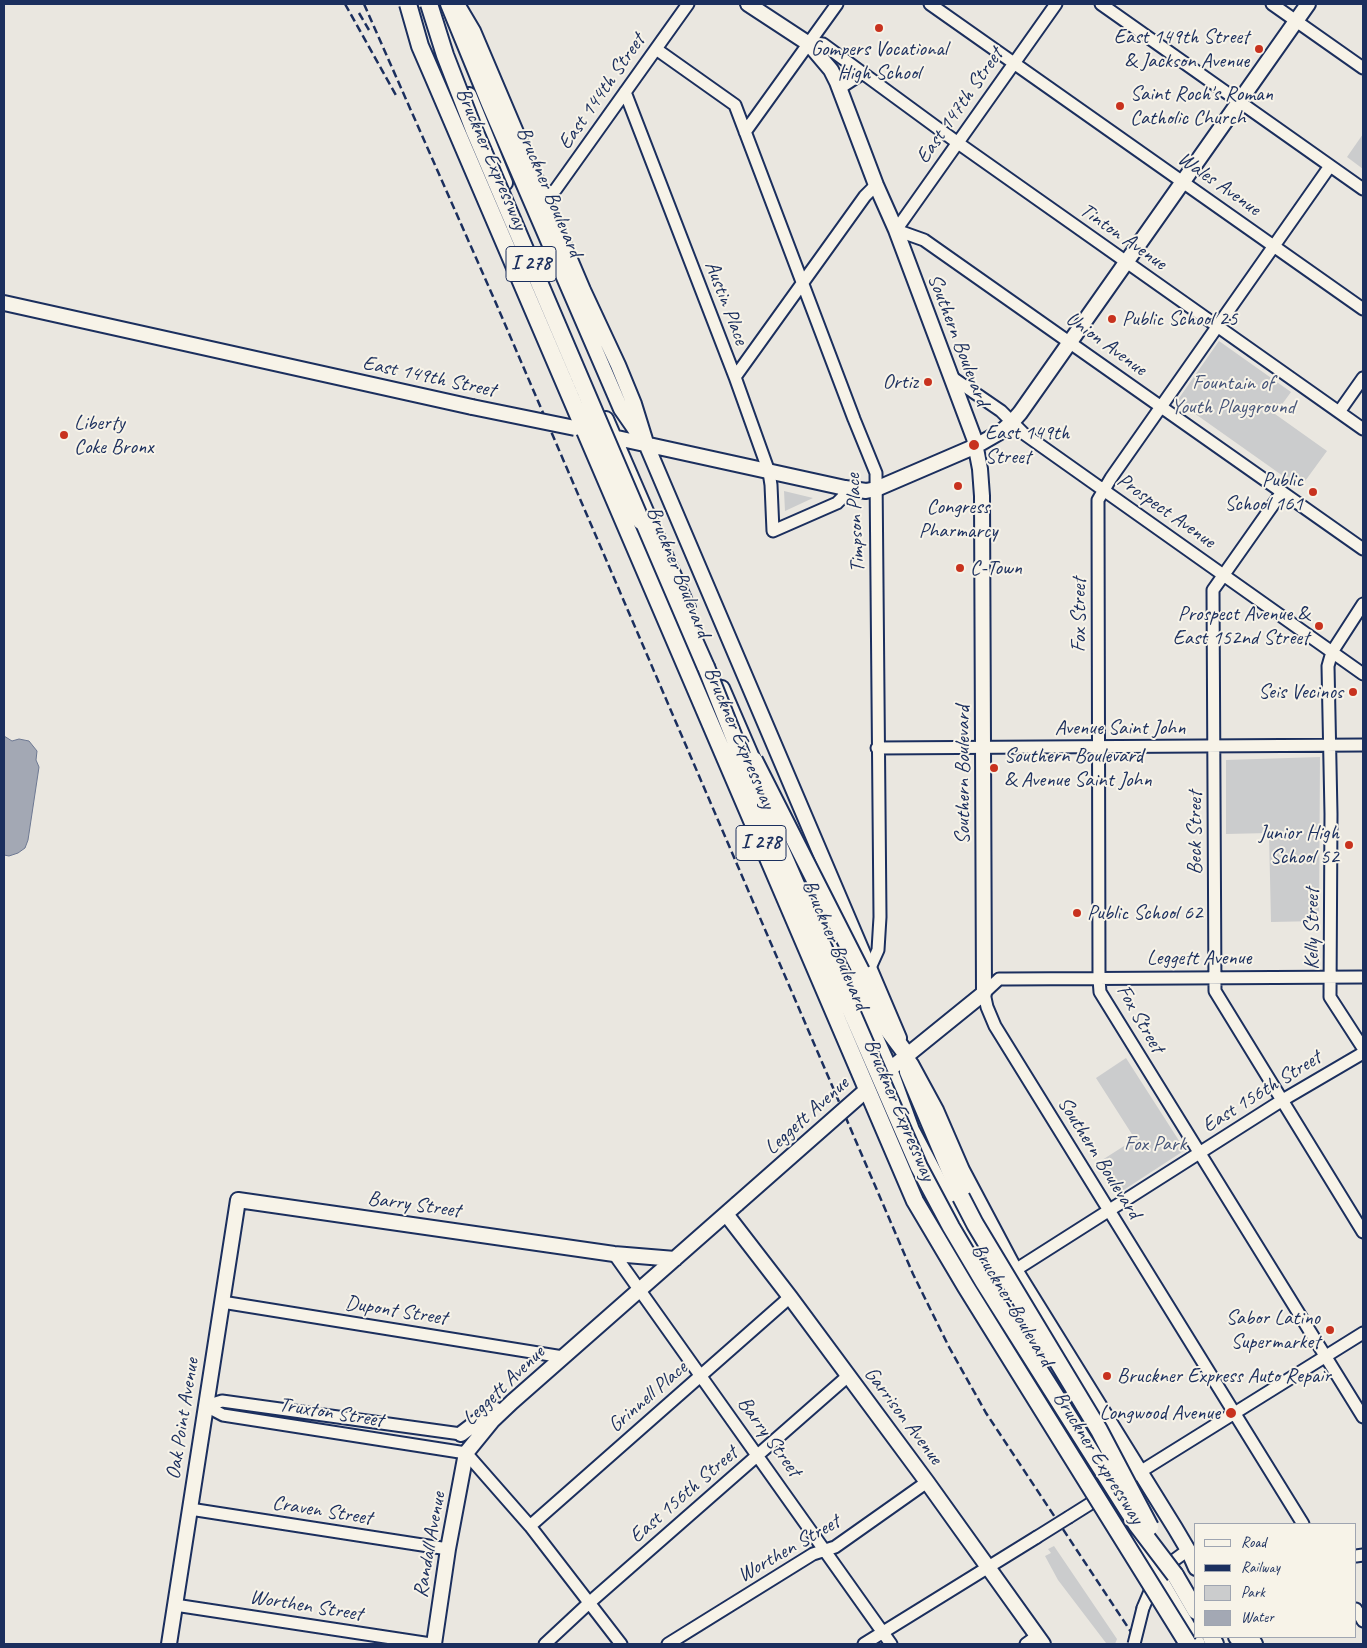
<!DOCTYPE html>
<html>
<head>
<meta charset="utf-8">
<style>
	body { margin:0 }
	#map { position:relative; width:1367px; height:1648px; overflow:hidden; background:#eae7e0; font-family:Caveat,sans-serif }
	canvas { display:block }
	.frame { position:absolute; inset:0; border:5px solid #1b2f5e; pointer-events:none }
	.legend { position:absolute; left:1194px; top:1523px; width:162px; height:115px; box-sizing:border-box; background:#f7f3e8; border:1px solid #9fa5b1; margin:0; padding:6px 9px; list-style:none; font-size:15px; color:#1b2f5e }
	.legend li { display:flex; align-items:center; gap:10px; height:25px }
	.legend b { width:25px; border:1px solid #9fa5b1 }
</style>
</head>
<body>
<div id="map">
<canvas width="1367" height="1648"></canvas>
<div class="frame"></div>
<ul class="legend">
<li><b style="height:6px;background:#f7f3e8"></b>Road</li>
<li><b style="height:6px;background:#1b2f5e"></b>Railway</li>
<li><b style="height:14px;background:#cbcccd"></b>Park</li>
<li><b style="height:14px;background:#a3a8b4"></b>Water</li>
</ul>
</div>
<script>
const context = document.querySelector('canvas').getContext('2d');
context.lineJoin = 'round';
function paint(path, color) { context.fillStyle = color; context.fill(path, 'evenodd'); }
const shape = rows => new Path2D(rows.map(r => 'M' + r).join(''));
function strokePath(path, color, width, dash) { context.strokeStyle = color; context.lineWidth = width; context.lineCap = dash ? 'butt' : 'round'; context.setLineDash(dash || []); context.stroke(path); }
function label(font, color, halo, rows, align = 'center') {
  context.font = font + ' Caveat,sans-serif'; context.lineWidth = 4; context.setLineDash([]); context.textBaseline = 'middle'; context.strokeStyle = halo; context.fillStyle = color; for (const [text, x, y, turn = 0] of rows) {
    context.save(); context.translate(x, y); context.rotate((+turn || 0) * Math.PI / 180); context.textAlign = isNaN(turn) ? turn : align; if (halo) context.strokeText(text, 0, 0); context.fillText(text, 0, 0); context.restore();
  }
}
const green = shape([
	[1363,134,1363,169,1347,157],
	[1219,341,1291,392,1275,414,1327,451,1300,488,1177,401],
	[784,491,813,498,785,511],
	[1320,757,1319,921,1271,922,1269,833,1226,834,1226,760],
	[1126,1058,1185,1150,1119,1193,1099,1162,1135,1139,1096,1078],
	[1054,1546,1117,1639,1115,1644,1106,1643,1058,1580,1045,1556,1051,1553,1048,1549]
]);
const water = shape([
	[4,736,12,741,19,739,29,741,37,751,36,760,39,767,28,840,25,848,18,853,9,856,4,855,4,736]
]);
const minor = shape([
	[930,4,1363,309],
	[1056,4,896,230,924,240,1363,549],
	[1101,4,1363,189],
	[1272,4,1363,68],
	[809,44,823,44,958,143,1363,429],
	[656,49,735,105,854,419,876,473,880,917,878,950,869,970],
	[840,88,863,73],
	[625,92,735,377,769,472,771,485,773,531,837,503,843,497,845,488],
	[745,132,837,4],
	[1330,166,1111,478,1098,500,1099,979,1100,992,1363,1417],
	[545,199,556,189,688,4],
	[950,376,1001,411,1023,433,1363,674],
	[735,377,865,196,876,185],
	[1339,412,1363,378],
	[1282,492,1213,590,1215,991,1363,1232],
	[1363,604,1332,652,1328,666,1331,814,1330,997,1363,1048],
	[877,748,1363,745],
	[614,1254,891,1644],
	[1009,1274,1281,1101,1363,1053],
	[222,1302,563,1357],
	[206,1406,223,1415,466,1453,530,1526,621,1644],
	[206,1406,222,1401,461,1434],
	[1119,1485,1363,1333],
	[190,1509,448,1549],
	[1069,1517,1104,1495],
	[1303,1524,995,1026,987,1007,984,993,999,979,1006,979,1363,977],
	[530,1526,790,1297],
	[1356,1556,1363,1555],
	[1162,1569,1188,1550],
	[175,1605,431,1644],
	[1143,1608,1154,1582],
	[1356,1609,1363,1621],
	[545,1644,589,1603,848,1376],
	[668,1644,813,1554,835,1547,927,1482],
	[864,1644,1037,1537],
	[1026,1644,1037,1636]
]);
const major = shape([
	[448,4,489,104,621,409,639,435],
	[457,4,473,31,583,290,618,365,634,404,647,446,899,1038],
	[748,4,809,44,831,70,837,82,876,185,896,230,974,438,980,469,982,496,984,993,884,1074],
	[469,95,505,183],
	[455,107,477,158],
	[4,303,472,407],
	[606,419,688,608],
	[608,436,845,488,866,491,876,489,976,446,1002,431,1012,422,1020,413,1308,4],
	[675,616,721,728],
	[722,688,757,769],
	[793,853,890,1069,912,1130,952,1206,996,1282,1102,1453],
	[911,1064,936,1110,962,1170,1015,1270,1175,1528,1188,1550,1196,1568],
	[874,1086,922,1192,979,1293,1157,1574,1198,1644],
	[726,1214,790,1297,927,1482,1043,1644],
	[461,1434,486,1415,496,1410],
	[1236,1637,1241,1644],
	[1251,1637,1255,1644],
	[169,1644,238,1200,614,1254,675,1259],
	[434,1644,448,1549,466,1453,492,1421,512,1402,737,1204]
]);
const highway = shape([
	[641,521,706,667],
	[861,971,883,1023,907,1055,908,1072,961,1197],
	[1175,1575,1196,1611],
	[1211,1637,1215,1644]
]);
const rail = shape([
	[345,4,397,97],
	[364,4,495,301,913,1274,949,1347,986,1413,1139,1644],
	[359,13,369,30]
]);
const minorBridge = shape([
	[1037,1537,1069,1517],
	[1134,1644,1143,1608]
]);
const majorBridge = shape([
	[472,407,575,428],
	[737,1204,863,1093]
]);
const highwayBridge = shape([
	[408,4,420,46,433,76,915,1201,966,1287,1188,1644],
	[429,4,445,55,474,130,641,521],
	[706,667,754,788,919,1167,951,1227,983,1281,1137,1525,1175,1575],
	[754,760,861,971],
	[961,1197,975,1224,1099,1430,1150,1527]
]);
const markers = [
	[879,28,5,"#c8321e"],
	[1259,49,5,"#c8321e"],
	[1120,106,5,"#c8321e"],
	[1112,319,5,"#c8321e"],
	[928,382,5,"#c8321e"],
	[64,435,5,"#c8321e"],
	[974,445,6,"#c8321e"],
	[958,486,5,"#c8321e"],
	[1313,492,5,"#c8321e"],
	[960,568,5,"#c8321e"],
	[1319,626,5,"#c8321e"],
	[1353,692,5,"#c8321e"],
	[994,768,5,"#c8321e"],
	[1349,845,5,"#c8321e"],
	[1077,913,5,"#c8321e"],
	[1330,1330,5,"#c8321e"],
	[1107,1376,5,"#c8321e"],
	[1231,1413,6,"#c8321e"]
];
const shields = [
	[531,264,50],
	[761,843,50]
];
const shieldNames = [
	["I 278",531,264],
	["I 278",761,843]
];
const poiNames = [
	["East 149th Street",1249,37],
	["& Jackson Avenue",1249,61],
	["Gompers Vocational",879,49,"center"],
	["High School",879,73,"center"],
	["Saint Roch's Roman",1130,94,"left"],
	["Catholic Church",1130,118,"left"],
	["Public School 25",1122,319,"left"],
	["Ortiz",918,382],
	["Liberty",74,423,"left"],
	["Coke Bronx",74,447,"left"],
	["East 149th",985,433,"left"],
	["Street",985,457,"left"],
	["Public",1303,480],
	["School 161",1303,504],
	["Congress",958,507,"center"],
	["Pharmarcy",958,531,"center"],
	["C-Town",970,568,"left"],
	["Prospect Avenue &",1309,614],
	["East 152nd Street",1309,638],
	["Seis Vecinos",1343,692],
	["Southern Boulevard",1004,756,"left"],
	["& Avenue Saint John",1004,780,"left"],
	["Junior High",1339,833],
	["School 52",1339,857],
	["Public School 62",1087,913,"left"],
	["Sabor Latino",1320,1318],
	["Supermarket",1320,1342],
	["Bruckner Express Auto Repair",1117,1376,"left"],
	["Longwood Avenue",1220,1413]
];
const streetNames = [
	["East 144th Street",602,92,-55],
	["East 147th Street",960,106,-55],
	["Bruckner Expressway",491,159,67],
	["Wales Avenue",1219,184,35],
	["Bruckner Boulevard",549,192,67],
	["Tinton Avenue",1123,237,35],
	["Austin Place",726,303,69],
	["Southern Boulevard",958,340,69],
	["Union Avenue",1106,344,36],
	["East 149th Street",429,377,12],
	["Prospect Avenue",1166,511,35],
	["Timpson Place",856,523,-93],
	["Bruckner Boulevard",678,572,68],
	["Fox Street",1079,615,-90],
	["Avenue Saint John",1120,728],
	["Bruckner Expressway",739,738,67],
	["Southern Boulevard",963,775,-90],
	["Beck Street",1195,833,-90],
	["Kelly Street",1312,929,-90],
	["Bruckner Boulevard",835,945,67],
	["Leggett Avenue",1199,958],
	["Fox Street",1140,1019,60],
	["East 156th Street",1262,1092,-32],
	["Bruckner Expressway",899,1110,67],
	["Leggett Avenue",807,1116,-42],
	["Southern Boulevard",1099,1158,58],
	["Barry Street",414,1205,8],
	["Bruckner Boulevard",1012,1305,59],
	["Dupont Street",396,1311,9],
	["Leggett Avenue",504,1386,-44],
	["Grinnell Place",648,1397,-41],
	["Truxton Street",331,1413,9],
	["Garrison Avenue",903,1416,53],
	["Oak Point Avenue",183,1419,-81],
	["Barry Street",769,1437,54],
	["Bruckner Expressway",1098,1458,58],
	["East 156th Street",684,1495,-41],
	["Craven Street",322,1511,9],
	["Randall Avenue",430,1545,-80],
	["Worthen Street",789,1549,-30],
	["Worthen Street",306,1606,9]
];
const parkNames = [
	["Fountain of",1233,383],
	["Youth Playground",1233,407],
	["Fox Park",1155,1144]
];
paint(green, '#cbcccd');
paint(water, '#a3a8b4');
strokePath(water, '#6d7892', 1);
strokePath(minor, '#1b2f5e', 15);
strokePath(major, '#1b2f5e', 18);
strokePath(highway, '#1b2f5e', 20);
strokePath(minor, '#f7f3e8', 11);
strokePath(major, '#f7f3e8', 14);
strokePath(highway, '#f7f3e8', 16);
strokePath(rail, '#1b2f5e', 2.5, [8, 4]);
strokePath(minorBridge, '#1b2f5e', 15, []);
strokePath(majorBridge, '#1b2f5e', 18, []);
strokePath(highwayBridge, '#1b2f5e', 20, []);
strokePath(minorBridge, '#f7f3e8', 11);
strokePath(majorBridge, '#f7f3e8', 14);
strokePath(highwayBridge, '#f7f3e8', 16);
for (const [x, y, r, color] of markers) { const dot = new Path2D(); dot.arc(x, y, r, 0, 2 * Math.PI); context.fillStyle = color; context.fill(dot); strokePath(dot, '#f7f3e8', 2); }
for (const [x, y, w] of shields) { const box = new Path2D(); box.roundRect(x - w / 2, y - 17.5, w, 35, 4); context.fillStyle = '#f7f3e8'; context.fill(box); strokePath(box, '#1b2f5e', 1); }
label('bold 20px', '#1b2f5e', null, shieldNames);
label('21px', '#1b2f5e', '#f7f3e8', poiNames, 'right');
label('21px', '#1b2f5e', '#f7f3e8', streetNames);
label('21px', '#47567a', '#f7f3e8', parkNames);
</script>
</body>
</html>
